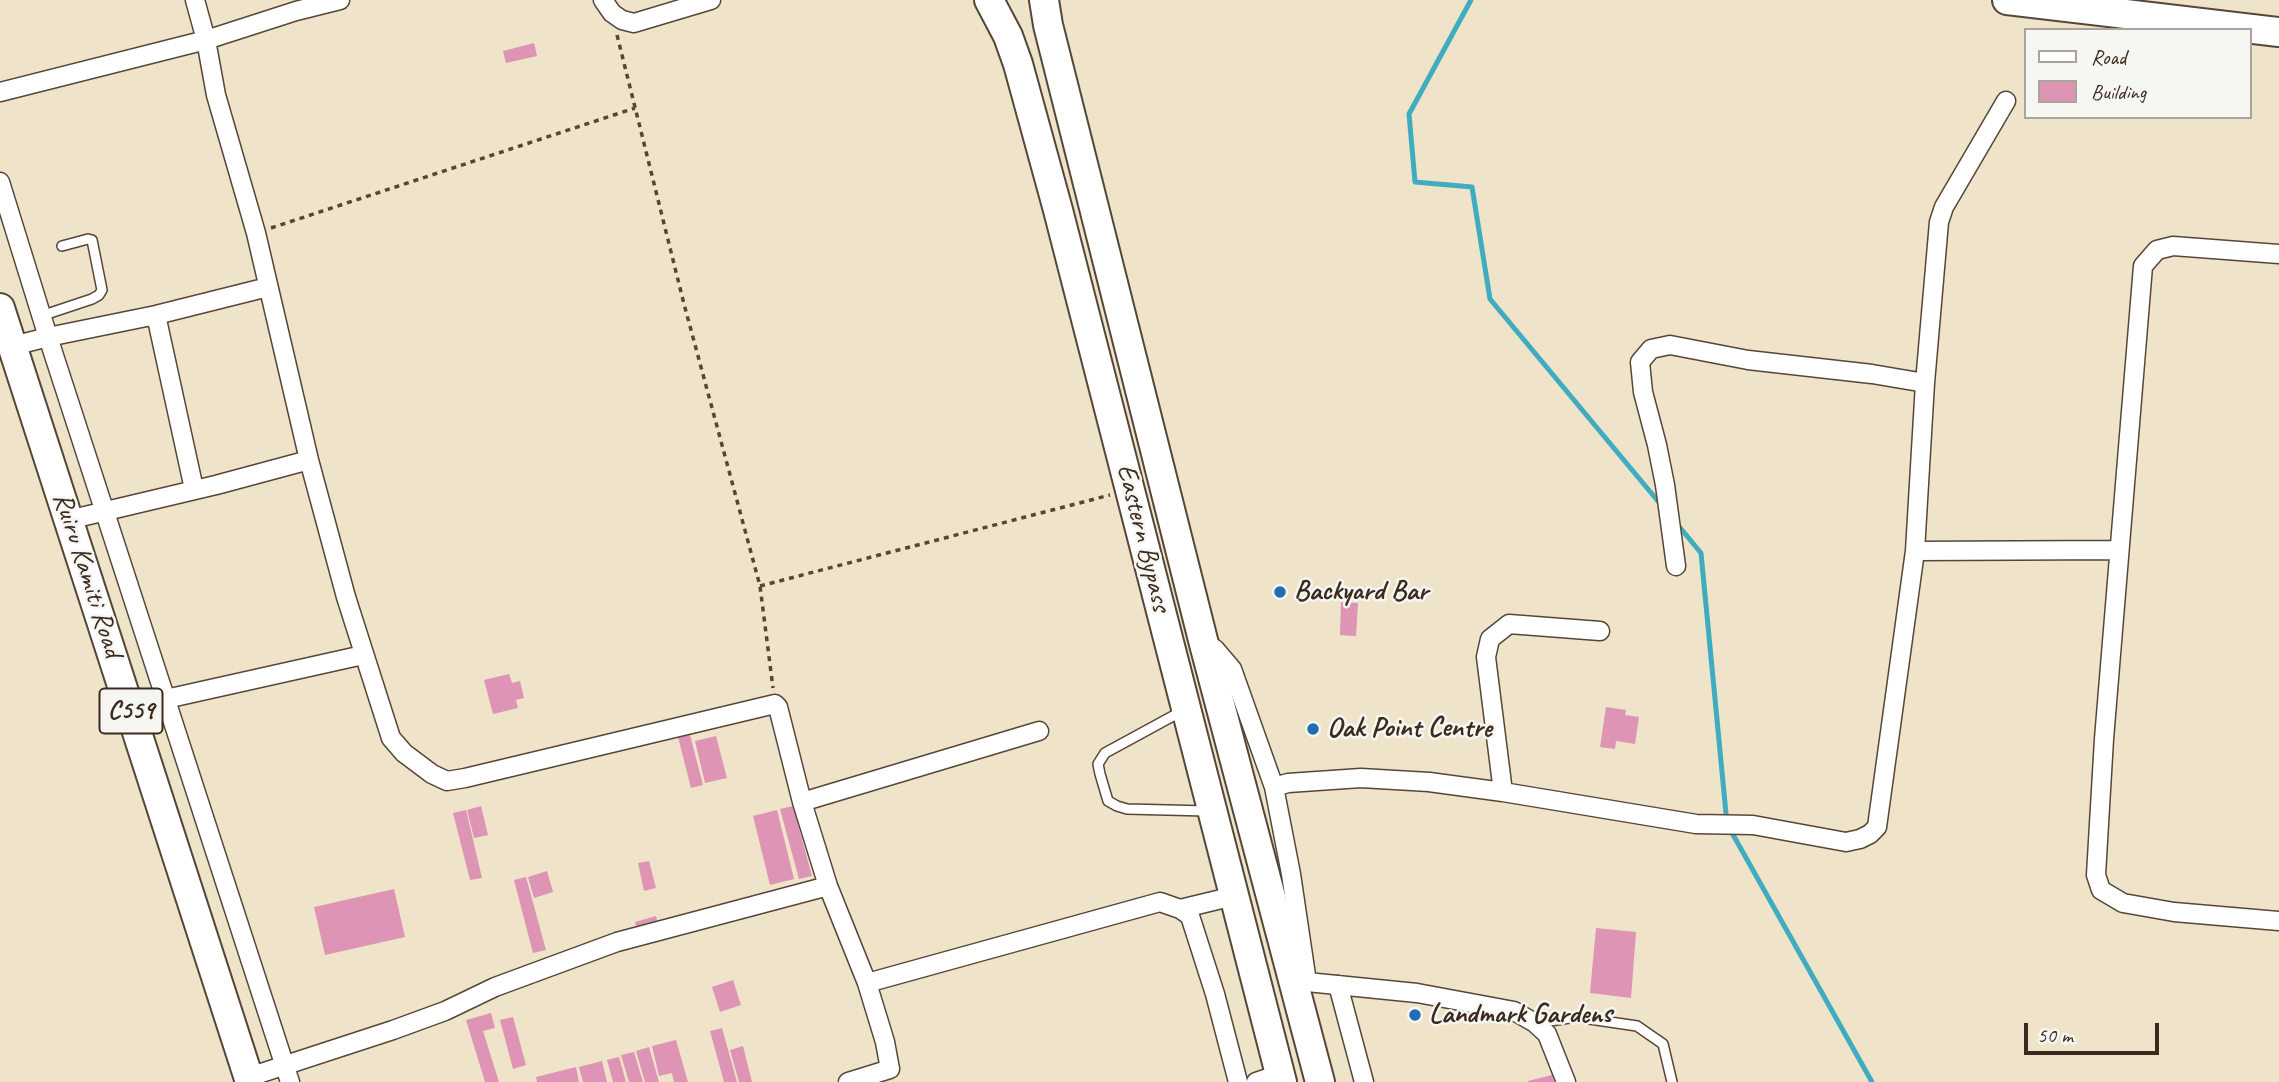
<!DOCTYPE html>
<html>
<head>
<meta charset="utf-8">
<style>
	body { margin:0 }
	#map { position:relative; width:2279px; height:1082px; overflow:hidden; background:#efe3c9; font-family:Caveat,sans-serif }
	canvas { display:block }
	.legend { position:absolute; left:2024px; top:28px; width:228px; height:91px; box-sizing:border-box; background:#f6f6f2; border:2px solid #aba49d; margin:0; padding:9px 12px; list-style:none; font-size:21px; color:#3b2a1e }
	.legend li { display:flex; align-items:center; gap:14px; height:35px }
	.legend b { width:35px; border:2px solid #aba49d }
	.scale { position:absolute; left:2024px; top:1023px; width:135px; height:32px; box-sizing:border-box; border:4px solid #3b2a1e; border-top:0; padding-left:9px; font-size:21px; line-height:24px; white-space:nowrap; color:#3b2a1e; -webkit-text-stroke:5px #f6f6f2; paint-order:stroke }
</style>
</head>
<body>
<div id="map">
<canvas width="2279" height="1082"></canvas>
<ul class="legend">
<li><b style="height:9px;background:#fff"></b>Road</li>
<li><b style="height:19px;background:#de94b4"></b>Building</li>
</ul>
<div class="scale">50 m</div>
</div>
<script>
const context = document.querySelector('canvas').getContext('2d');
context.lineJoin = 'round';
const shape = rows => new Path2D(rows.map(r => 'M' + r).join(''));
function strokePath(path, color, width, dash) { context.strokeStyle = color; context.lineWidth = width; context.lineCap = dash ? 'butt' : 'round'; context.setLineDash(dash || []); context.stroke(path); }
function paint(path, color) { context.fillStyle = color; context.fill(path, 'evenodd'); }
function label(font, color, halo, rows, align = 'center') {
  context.font = font + ' Caveat,sans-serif'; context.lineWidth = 5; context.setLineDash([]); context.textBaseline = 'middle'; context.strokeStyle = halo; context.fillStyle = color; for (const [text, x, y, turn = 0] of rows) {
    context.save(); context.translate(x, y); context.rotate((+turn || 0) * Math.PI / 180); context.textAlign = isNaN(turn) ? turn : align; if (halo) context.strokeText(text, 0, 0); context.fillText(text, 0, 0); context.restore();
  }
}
const stream = shape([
	[1471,0,1409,114,1415,182,1472,187,1490,299,1662,506],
	[1677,524,1701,553,1727,824,1872,1082]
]);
const building = shape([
	[534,43,537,56,506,63,503,51],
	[1341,602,1358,603,1356,636,1340,635],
	[509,674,512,683,520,681,524,698,516,700,518,708,493,714,484,680],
	[1606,707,1626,710,1625,715,1639,717,1635,744,1616,741,1615,749,1600,747],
	[690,735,703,785,691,788,678,737],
	[716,736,727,778,705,783,695,741],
	[481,806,488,835,474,838,467,810],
	[793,806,812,876,799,879,780,809],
	[466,810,482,878,470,880,453,813],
	[777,810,794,879,770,885,753,816],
	[649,861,656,888,644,891,638,863],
	[547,871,553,892,534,898,528,877],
	[526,877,546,950,533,953,514,880],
	[394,889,405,937,325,955,314,907],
	[656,916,659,929,638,935,635,922],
	[1596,928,1636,932,1631,998,1590,993],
	[733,980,741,1005,720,1012,712,987],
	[491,1013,495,1028,483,1031,499,1082,485,1082,466,1020],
	[513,1017,526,1065,513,1069,500,1020],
	[722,1028,737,1082,724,1082,710,1031],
	[676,1040,688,1082,674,1082,672,1073,659,1076,652,1046],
	[743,1046,752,1082,739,1082,730,1050],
	[649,1047,659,1082,645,1082,636,1051],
	[634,1052,643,1082,629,1082,621,1055],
	[619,1057,626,1082,613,1082,607,1060],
	[602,1061,607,1082,583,1082,579,1067],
	[576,1067,579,1082,537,1082,536,1077],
	[1552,1075,1554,1082,1528,1082,1528,1081]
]);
const path = shape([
	[617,35,684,304,760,586,773,688],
	[271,228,635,108],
	[760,586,1110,495]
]);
const service = shape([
	[41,316,92,299,99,295,102,290,92,240,88,239,62,246],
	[1184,710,1105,753,1098,764,1100,774,1108,801,1117,806,1127,809,1207,811],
	[1537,1023,1576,1017,1637,1026,1663,1044,1672,1082]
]);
const minor = shape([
	[195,0,206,40,216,95,256,233,309,460,346,597,391,738,404,753,432,774,447,781,465,778,775,704,778,707,802,802,828,886,867,983,1160,902,1180,909,1190,916,1215,994,1238,1082],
	[603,0,612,13,622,20,634,23,711,0],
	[0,92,206,40,296,11,340,0],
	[0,182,48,337,290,1082],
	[2279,254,2173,246,2157,250,2143,266,2104,739,2096,875,2101,890,2123,903,2174,912,2279,921],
	[156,315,194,489],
	[13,346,48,337,156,315,268,287],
	[68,520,216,485,309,460],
	[1915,551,1925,383,1939,222,1944,207,2006,101],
	[1676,566,1665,485,1657,445,1643,392,1640,362,1651,349,1670,345,1748,360,1872,374,1925,383],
	[1204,644,1215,649,1232,669,1274,787],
	[130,707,363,655],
	[1503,792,1486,657,1490,639,1509,624,1600,631],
	[802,802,1039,731],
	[1180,909,1234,896],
	[1297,981,1417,993,1514,1011,1535,1023,1547,1034,1566,1082],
	[1307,982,1291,874,1274,787,1288,783,1361,778,1429,782,1503,792,1696,824,1753,825,1846,842,1860,839,1870,834,1877,827,1915,551,2118,550],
	[1338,985,1364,1082],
	[249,1077,393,1030,445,1011,495,987,617,942,828,886],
	[848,1082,890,1069,885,1042,867,983],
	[1256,1082,1280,1074]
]);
const primary = shape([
	[989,0,1008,36,1018,64,1058,210,1282,1082],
	[1044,0,1048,25,1204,644,1320,1082],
	[2007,0,2279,32],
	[0,308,250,1082]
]);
const markers = [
	[1280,592,7,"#1f6fb2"],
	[1313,729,7,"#1f6fb2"],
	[1415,1015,7,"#1f6fb2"]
];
const shields = [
	[131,711,63]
];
const shieldNames = [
	["C559",131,711]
];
const streetNames = [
	["Eastern Bypass",1143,538,76],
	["Ruiru Kamiti Road",87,575,72]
];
const poiNames = [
	["Backyard Bar",1294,592],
	["Oak Point Centre",1327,729],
	["Landmark Gardens",1429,1015]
];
strokePath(stream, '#40acbf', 5);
paint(building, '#de94b4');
strokePath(service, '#564638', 12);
strokePath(minor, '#564638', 21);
strokePath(primary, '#564638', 32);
strokePath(path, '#564638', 3.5, [5, 5]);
strokePath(service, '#fff', 9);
strokePath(minor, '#fff', 18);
strokePath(primary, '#fff', 28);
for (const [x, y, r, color] of markers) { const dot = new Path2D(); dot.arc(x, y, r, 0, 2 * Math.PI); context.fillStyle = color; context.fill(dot); strokePath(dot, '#f6f6f2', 2.5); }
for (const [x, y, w] of shields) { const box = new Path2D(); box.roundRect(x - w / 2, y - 22.5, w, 45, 5); context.fillStyle = '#f6f6f2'; context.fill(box); strokePath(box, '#3b2a1e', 2); }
label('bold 26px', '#3b2a1e', null, shieldNames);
label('28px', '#3b2a1e', '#f6f6f2', streetNames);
label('bold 28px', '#3b2a1e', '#f6f6f2', poiNames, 'left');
</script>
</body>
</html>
